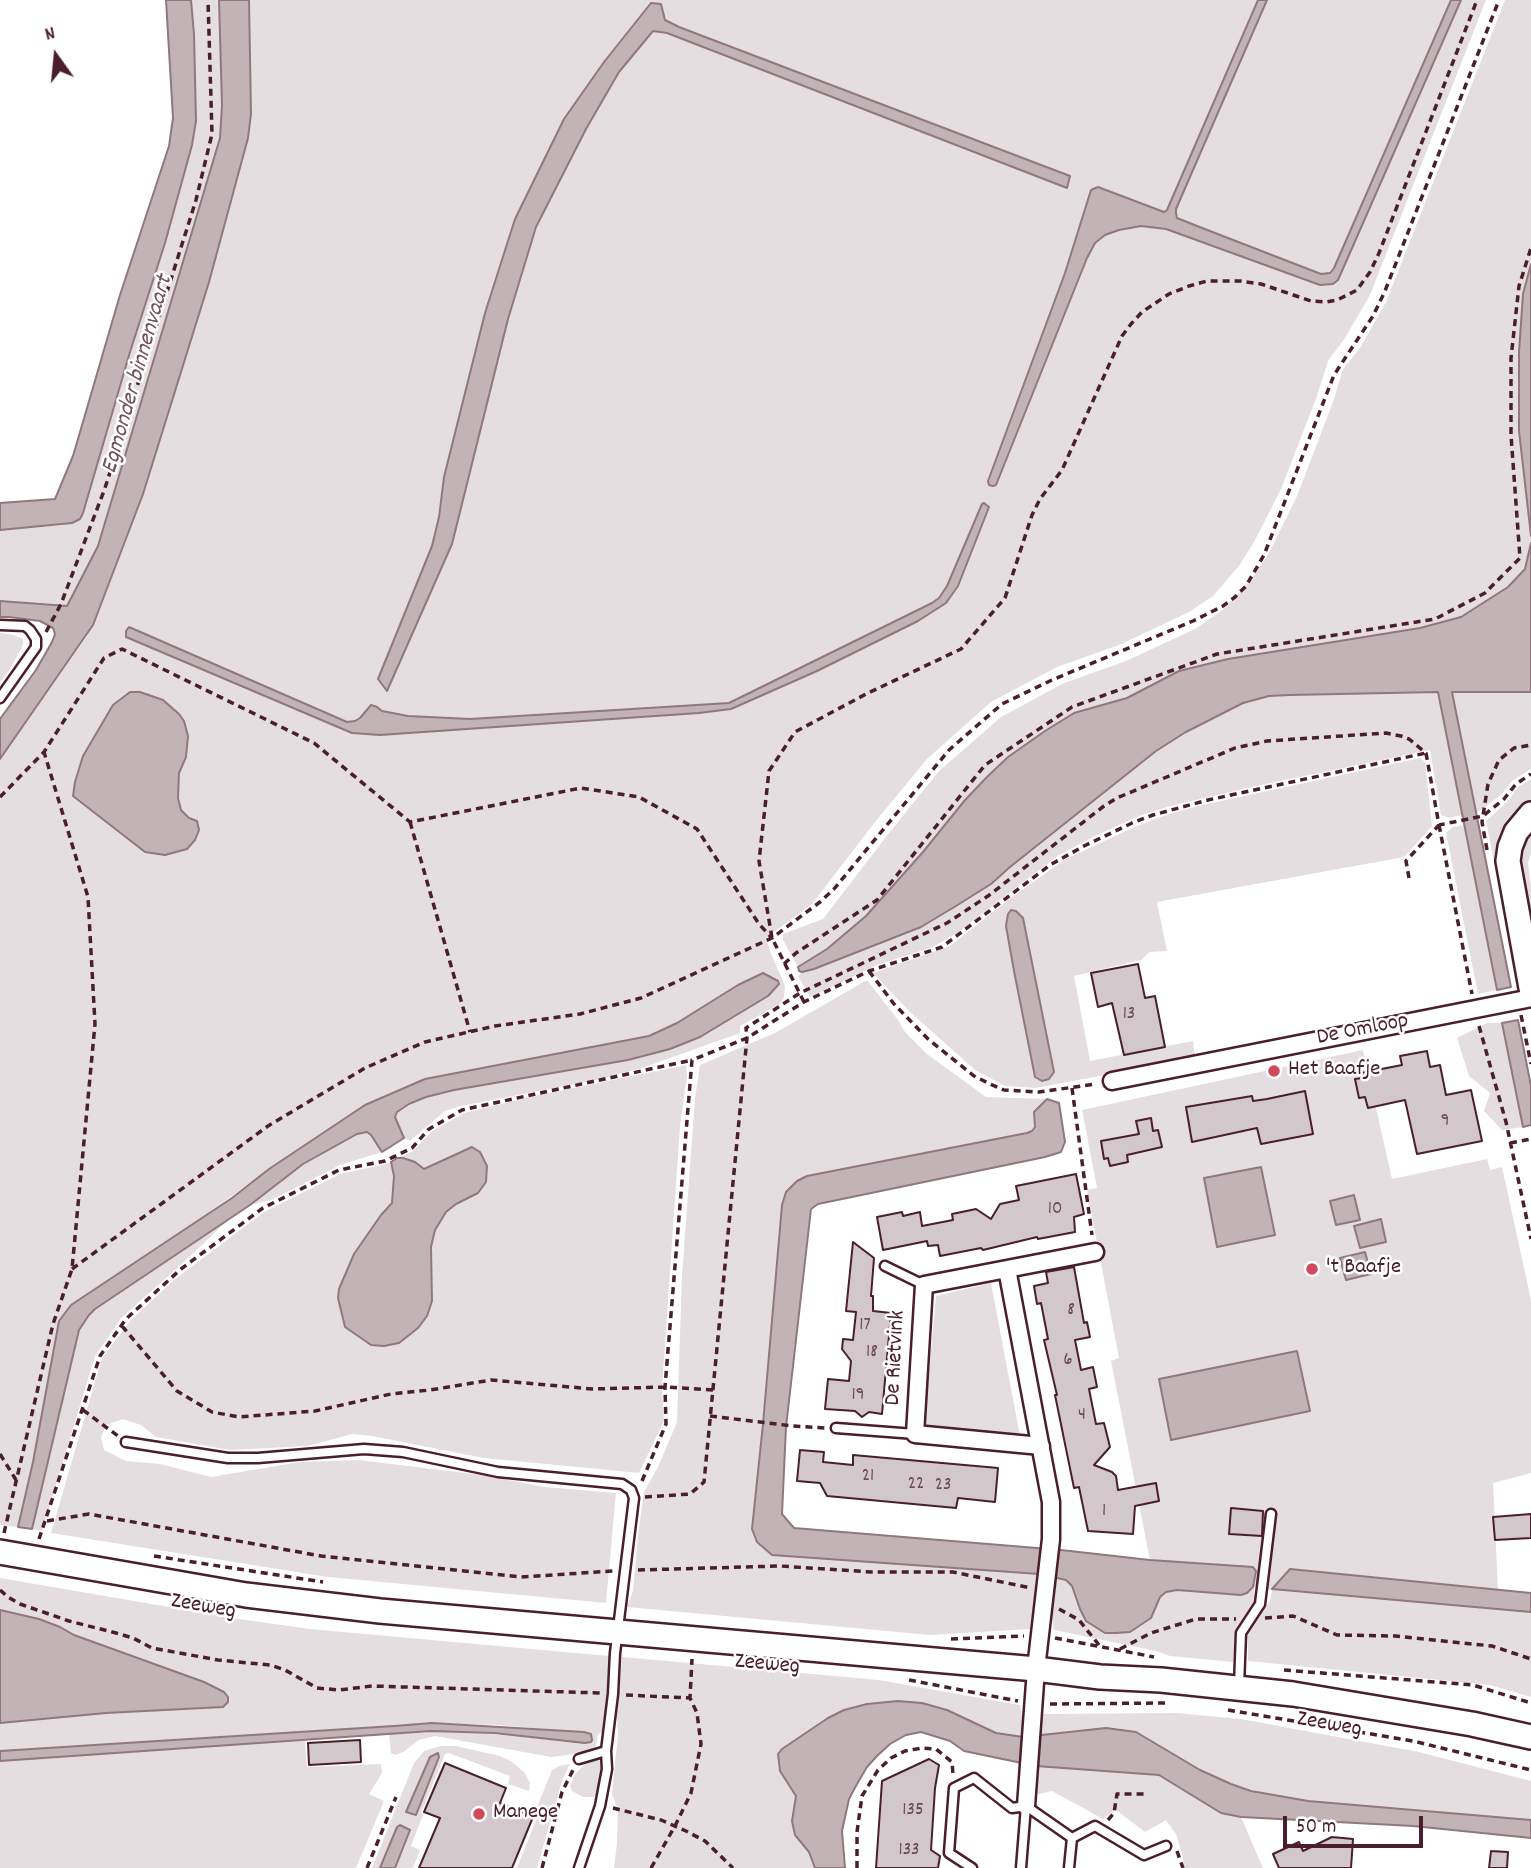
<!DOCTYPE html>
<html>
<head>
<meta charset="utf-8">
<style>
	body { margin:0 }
	#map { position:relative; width:1531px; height:1868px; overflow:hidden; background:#fff; font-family:Dekko,sans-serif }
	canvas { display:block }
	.north { position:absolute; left:21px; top:21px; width:70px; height:70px; -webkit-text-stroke:5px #fff; paint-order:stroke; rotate:345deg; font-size:19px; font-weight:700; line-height:28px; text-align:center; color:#4a1f2b }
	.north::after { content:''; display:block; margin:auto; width:24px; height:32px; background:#4a1f2b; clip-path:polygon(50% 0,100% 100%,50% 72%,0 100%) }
	.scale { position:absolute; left:1283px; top:1816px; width:140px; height:32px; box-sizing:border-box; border:4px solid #4a1f2b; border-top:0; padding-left:9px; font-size:21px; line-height:24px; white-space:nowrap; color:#4a1f2b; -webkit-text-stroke:5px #fff; paint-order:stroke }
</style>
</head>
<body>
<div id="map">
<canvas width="1531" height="1868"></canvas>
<div class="north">N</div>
<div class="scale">50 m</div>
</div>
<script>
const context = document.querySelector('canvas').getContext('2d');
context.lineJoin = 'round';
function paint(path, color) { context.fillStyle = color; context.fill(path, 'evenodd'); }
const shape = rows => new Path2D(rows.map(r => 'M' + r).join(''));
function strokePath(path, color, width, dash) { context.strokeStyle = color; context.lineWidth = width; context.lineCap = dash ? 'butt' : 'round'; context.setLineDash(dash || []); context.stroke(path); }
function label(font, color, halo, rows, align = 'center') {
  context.font = font + ' Dekko,sans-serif'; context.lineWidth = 5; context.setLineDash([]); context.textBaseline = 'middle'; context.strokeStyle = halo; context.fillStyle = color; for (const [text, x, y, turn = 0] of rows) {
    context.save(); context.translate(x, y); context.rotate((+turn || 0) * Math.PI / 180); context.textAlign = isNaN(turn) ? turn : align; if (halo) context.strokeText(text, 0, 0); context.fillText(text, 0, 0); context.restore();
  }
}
const green = shape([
	[191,0,219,0,222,105,220,138,98,546,67,606,0,601,0,530,64,525,83,513,130,352,165,243,192,145,196,120,194,34],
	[249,0,1258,0,1167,210,1164,212,1098,187,1091,190,1089,196,1088,205,1065,273,988,481,989,485,993,486,996,484,1087,258,1095,243,1105,235,1119,230,1141,226,1155,227,1191,237,1320,285,1329,285,1336,282,1461,0,1486,0,1370,295,1345,338,1328,361,1317,396,1281,489,1254,542,1239,566,1213,596,1189,612,1119,645,1057,667,991,702,927,759,875,822,812,904,766,938,770,951,785,986,784,998,780,1004,740,1026,740,1033,642,1068,601,1079,461,1106,445,1111,410,1141,404,1138,395,1117,397,1112,426,1097,454,1090,628,1060,670,1049,700,1037,768,996,779,984,778,981,763,973,738,985,677,1023,649,1036,425,1079,398,1090,365,1105,269,1169,59,1321,33,1462,18,1527,0,1525,0,759,87,636,143,494,209,282,248,138,251,114],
	[651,4,665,21,679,27,1070,176,1067,188,667,33,653,31,619,72,586,129,536,227,508,319,452,544,387,690,378,679,432,546,439,517,444,477,485,313,564,119,604,62],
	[982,504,946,603,918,621,817,671,731,709,699,713,380,735,352,733,129,627,347,722,355,721,360,718,369,707,381,711,408,716,470,719,729,703,932,603,939,598,947,586],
	[113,705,184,721,188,736,186,757,179,773,178,798,181,810,189,818,197,821,75,782,83,756],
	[1267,0,1451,0,1334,268,1330,273,1321,274,1197,226,1177,218,1176,213,1176,209],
	[1505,0,1531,0,1531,264,1523,294,1519,431,1531,536,1531,543,1525,569,1508,587,1461,617,1420,628,1228,659,1179,671,1127,698,1074,713,1008,757,965,800,923,852,866,916,827,949,798,967,783,940,783,934,823,919,889,833,939,771,1001,717,1064,683,1126,661,1195,629,1224,609,1253,577,1270,551,1297,496,1333,402,1343,369,1360,348,1386,302],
	[0,633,14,635,23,639,23,645,9,671,0,682],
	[1367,692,1438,692,1462,815,1449,818,1441,815,1430,750,1261,785,1170,806,1139,816,1093,837,1059,855,957,933,933,947,877,965,810,997,798,976,802,972,864,950,921,927,981,890,1156,751,1207,721,1243,703,1269,696],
	[1452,692,1531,692,1531,769,1512,781,1501,795,1475,814],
	[1420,758,1425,762,1432,826,1404,857,1157,902,1167,951,1150,952,1141,960,1074,976,1090,1061,1193,1041,1195,1058,1036,1088,1005,1086,975,1070,910,1012,873,973,950,946,1008,900,1064,860,1132,828,1166,815,1198,806],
	[1016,911,1023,918,1054,1072],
	[1531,779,1531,805,1510,830,1521,973,1518,983,1486,821,1507,802,1518,787],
	[1464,825,1496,990,1478,994,1446,833,1453,827],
	[1531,831,1531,853,1528,863,1531,886,1531,933,1518,861,1525,840],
	[867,980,898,1020,905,1032,927,1054,986,1097,1047,1099,1034,1112,1035,1127,1032,1131,1027,1133,807,1176,797,1181,786,1192,782,1205,763,1424,752,1529,772,1555,1039,1574,1031,1629,930,1635,627,1607,633,1591,638,1535,644,1492,658,1467,677,1422,682,1276,695,1098,700,1065,775,1033],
	[1487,1023,1502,1023,1523,1127,1502,1130,1484,1111,1490,1093,1469,1076,1457,1038],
	[1363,1050,1392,1179,1487,1159,1490,1170,1502,1167,1531,1300,1531,1473,1493,1483,1498,1590,1290,1569,1273,1589,1531,1612,1531,1697,1490,1685,1248,1661,1248,1631,1270,1601,1272,1590,1254,1587,1255,1605,1237,1629,1233,1662,1170,1656,1156,1651,1054,1630,1052,1617,1055,1578,1066,1580,1072,1586,1080,1609,1086,1621,1105,1633,1140,1627,1151,1618,1160,1597,1170,1590,1253,1587,1256,1576,1256,1571,1253,1567,1150,1560,1111,1361,1119,1358,1087,1190,1097,1188,1082,1110],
	[686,1065,687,1076,680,1127,662,1387,664,1421,639,1473,484,1458,372,1436,352,1434,308,1446,230,1450,156,1437,141,1425,123,1419,106,1425,101,1437,104,1450,126,1461,160,1464,211,1477,300,1462,359,1460,482,1475,545,1487,616,1493,606,1603,328,1577,51,1533,102,1358,131,1320,174,1280,264,1212,340,1174,386,1164,413,1151,431,1132,464,1113,534,1096],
	[463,1150,478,1193,456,1204,446,1212,435,1230,431,1247,432,1301,372,1345,345,1327,381,1215,392,1203,394,1176,391,1161,397,1158,415,1162,424,1169],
	[367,1132,371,1135,382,1152,340,1165,271,1200,250,1205,303,1164,357,1134],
	[229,1219,182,1264,122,1317,95,1356,42,1531,32,1529,79,1330,85,1321,95,1309],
	[991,1283,1020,1436,924,1429,936,1296],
	[0,1578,239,1619,310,1629,609,1656,607,1717,603,1732,598,1734,596,1746,592,1749,576,1754,551,1757,435,1736,419,1740,403,1752,395,1755,391,1753,389,1734,458,1731,585,1743,591,1734,584,1732,498,1725,432,1723,394,1726,0,1751,0,1723,106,1713,224,1692,204,1682,74,1635,60,1627,39,1619,0,1610],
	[622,1657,879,1680,1020,1705,1024,1728,1023,1737,996,1733,898,1701,867,1704,844,1710,828,1718,782,1749,796,1796,794,1810,801,1844,809,1852,815,1868,614,1868,617,1843,618,1810,612,1794,618,1734,617,1716],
	[1177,1713,1241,1719,1419,1752,1531,1781,1531,1820,1308,1801,1279,1797,1231,1784,1200,1770,1136,1732,1121,1729,1106,1728,1039,1736,1043,1714],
	[305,1740,307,1767,381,1764,382,1773,369,1794,384,1801,356,1868,0,1868,0,1761],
	[441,1746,456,1746,500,1756,511,1761,525,1773,530,1783,529,1791,508,1784,510,1776,449,1753,445,1754,421,1813,423,1815,411,1846,420,1850,413,1868,395,1868,410,1830,400,1825,397,1827,380,1868,372,1868,414,1763,424,1751],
	[597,1760,601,1761,603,1767,597,1794,593,1797,583,1797,572,1791,570,1786,575,1774,586,1763],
	[570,1764,563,1778,558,1795,537,1868,517,1868,538,1815,535,1812,552,1770,559,1766],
	[1036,1766,1159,1775,1221,1813,1241,1817,1263,1868,1184,1868,1183,1857,1176,1834,1166,1820,1145,1832,1116,1810,1103,1819,1052,1791,1035,1795]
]);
const water = shape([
	[166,0,191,0,194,34,196,121,192,145,165,243,130,352,83,513,80,519,72,523,0,530,0,503,55,499,73,456,120,295,169,146,173,118,166,0],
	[219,0,249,0,251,114,248,138,209,282,143,494,93,625,0,759,0,719,36,670,52,642,55,634,53,628,40,621,9,617,0,617,0,601,67,606,98,546,220,138,222,105,219,0],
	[1258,0,1267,0,1176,209,1176,213,1177,218,1197,226,1321,274,1330,273,1334,268,1451,0,1461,0,1338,280,1333,284,1320,285,1166,229,1141,226,1119,230,1105,235,1095,243,1087,258,996,485,993,486,989,485,988,481,1065,273,1091,190,1098,187,1164,212,1167,210,1258,0],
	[651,3,661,4,665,20,679,27,1070,176,1067,188,667,33,653,31,619,72,586,129,536,227,508,319,452,544,387,691,378,679,432,546,439,517,444,477,485,313,515,219,564,119,604,62,651,3],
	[1531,264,1531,536,1519,431,1519,352,1523,294,1531,264],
	[984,503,989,507,958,586,946,603,918,621,817,671,731,709,699,713,380,735,352,733,126,637,126,631,129,627,347,722,355,721,360,718,371,705,377,707,382,711,408,716,470,719,729,703,932,603,939,598,947,586,982,504,984,503],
	[1531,543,1531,692,1452,692,1511,987,1497,990,1438,692,1290,695,1269,696,1243,703,1186,732,1156,751,1010,867,991,884,956,906,921,927,814,969,802,972,799,971,798,967,827,949,866,916,923,852,965,800,987,777,1008,757,1045,731,1074,713,1127,698,1179,671,1228,659,1420,628,1461,617,1508,587,1525,569,1531,543],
	[130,692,140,692,163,700,179,714,184,721,188,736,186,757,179,773,178,798,181,810,189,818,197,821,199,830,195,840,187,849,165,855,145,852,73,796,75,782,83,756,113,705,130,692],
	[1011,910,1016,911,1023,918,1054,1072,1049,1079,1042,1081,1035,1077,1014,971,1006,926,1008,914,1011,910],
	[763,973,778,981,779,984,768,996,700,1037,670,1049,628,1060,454,1090,426,1097,409,1104,397,1112,395,1117,404,1138,382,1152,371,1135,367,1132,357,1134,303,1164,250,1205,95,1309,89,1315,79,1330,32,1529,18,1527,33,1462,59,1321,71,1305,232,1198,269,1169,365,1105,425,1079,649,1036,677,1023,738,985,763,973],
	[1518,1020,1531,1086,1531,1125,1523,1127,1502,1023,1518,1020],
	[1047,1099,1059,1103,1065,1142,1061,1152,1045,1157,818,1204,811,1209,786,1427,782,1514,794,1528,1061,1550,1150,1560,1253,1567,1256,1571,1253,1587,1247,1593,1241,1595,1177,1590,1166,1592,1160,1597,1151,1618,1130,1632,1116,1633,1105,1633,1086,1621,1080,1609,1072,1586,1066,1580,1039,1574,772,1555,757,1542,752,1529,763,1424,782,1205,786,1192,797,1181,807,1176,1027,1133,1032,1131,1035,1127,1034,1112,1047,1099],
	[472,1147,480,1152,487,1166,486,1182,478,1193,456,1204,446,1212,435,1230,431,1247,432,1301,427,1316,418,1328,399,1343,384,1346,371,1345,345,1327,338,1298,339,1289,354,1254,381,1215,392,1203,394,1176,391,1162,397,1158,403,1158,415,1162,424,1169,472,1147],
	[1261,1167,1275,1235,1217,1247,1204,1178,1261,1167],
	[1354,1195,1360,1220,1336,1225,1330,1201,1354,1195],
	[1381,1219,1386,1242,1360,1248,1354,1226,1381,1219],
	[1365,1252,1371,1274,1346,1280,1340,1258,1365,1252],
	[1297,1351,1310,1411,1171,1440,1159,1379,1297,1351],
	[1290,1569,1531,1593,1531,1612,1272,1589,1290,1569],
	[0,1610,39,1619,60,1627,74,1635,204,1682,224,1692,228,1697,228,1702,223,1707,106,1713,0,1723,0,1610],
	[898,1701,922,1703,947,1710,996,1733,1023,1737,1106,1728,1136,1732,1200,1770,1231,1784,1251,1791,1308,1801,1531,1820,1531,1838,1413,1826,1241,1817,1221,1813,1159,1775,1036,1766,964,1751,950,1741,921,1732,906,1735,890,1744,877,1756,867,1767,857,1784,849,1799,842,1831,845,1868,815,1868,809,1852,795,1835,792,1821,796,1796,780,1771,778,1754,782,1749,828,1718,844,1710,867,1704,898,1701],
	[432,1723,584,1732,591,1734,592,1740,591,1742,585,1743,494,1733,431,1731,0,1761,0,1751,394,1726,432,1723],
	[438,1753,439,1757,416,1815,406,1812,430,1757,438,1753],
	[400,1825,410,1830,395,1868,380,1868,397,1827,400,1825]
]);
const building = shape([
	[1138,964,1145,998,1155,996,1165,1047,1124,1055,1112,1003,1098,1007,1091,973,1138,964],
	[1427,1051,1430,1067,1440,1065,1446,1095,1471,1090,1482,1141,1417,1154,1405,1100,1368,1108,1365,1097,1359,1098,1355,1079,1362,1078,1361,1073,1402,1065,1400,1056,1427,1051],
	[1305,1091,1313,1134,1261,1144,1257,1128,1192,1142,1186,1107,1252,1096,1253,1101,1267,1099,1305,1091],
	[1151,1118,1153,1131,1158,1130,1162,1147,1127,1155,1128,1162,1110,1166,1108,1158,1104,1159,1101,1141,1139,1134,1136,1121,1151,1118],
	[1076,1174,1084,1214,1074,1217,1075,1232,1038,1239,1037,1237,983,1250,981,1248,940,1256,938,1245,928,1246,927,1241,883,1250,877,1217,902,1212,903,1216,920,1212,922,1226,953,1220,952,1214,976,1209,991,1219,1000,1204,1019,1200,1016,1186,1076,1174],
	[853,1242,874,1258,871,1296,873,1296,873,1311,891,1313,882,1414,869,1412,862,1417,855,1411,825,1409,828,1379,849,1381,851,1361,842,1349,843,1339,853,1340,856,1312,846,1311,853,1242],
	[1074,1267,1084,1323,1087,1322,1090,1337,1075,1340,1081,1370,1093,1367,1097,1387,1089,1389,1096,1424,1104,1423,1110,1447,1094,1465,1112,1472,1116,1476,1118,1490,1156,1483,1159,1501,1135,1506,1133,1534,1088,1531,1079,1487,1074,1488,1055,1395,1057,1395,1044,1340,1048,1339,1041,1303,1037,1304,1034,1286,1048,1283,1046,1272,1074,1267],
	[800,1450,824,1452,823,1462,853,1465,853,1455,998,1468,995,1502,958,1498,956,1508,827,1496,820,1483,797,1481,800,1450],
	[1231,1508,1263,1511,1262,1536,1229,1534,1231,1508],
	[1531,1514,1531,1538,1495,1540,1493,1517,1531,1514],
	[360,1740,361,1762,309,1765,308,1743,360,1740],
	[929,1759,939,1765,935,1788,931,1850,940,1856,938,1868,876,1868,882,1781,929,1759],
	[445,1763,506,1788,500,1803,533,1817,512,1868,419,1868,440,1818,424,1812,445,1763],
	[1332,1837,1353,1839,1351,1868,1279,1868,1273,1854,1299,1842,1303,1851,1332,1837],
	[1491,1851,1508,1852,1507,1868,1489,1868,1491,1851]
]);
const path = shape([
	[46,632,61,604,105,488,196,200,212,134,208,0],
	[0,797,44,752,104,658,122,649,314,743,410,822,581,788,639,797,697,829,759,924,772,938],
	[410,822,470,1032],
	[1439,825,1472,994],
	[1487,850,1482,822,1488,784,1499,760,1514,748,1531,745],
	[1409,878,1406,861,1439,825],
	[784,964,796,953,877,900,985,765,1072,707,1217,654,1435,619,1485,593,1520,558,1511,435,1511,358,1519,286,1531,248],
	[869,971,894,1004,928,1039,974,1076,990,1084,1004,1090,1039,1092,1096,1084],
	[804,1002,772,938,759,861,769,771,795,732,866,694,961,649,1005,598,1032,515,1040,499,1062,470,1122,336,1131,324,1142,312,1169,294,1189,286,1207,281,1240,281,1261,284,1311,301,1326,302,1337,300,1357,290,1370,272,1379,253,1477,0],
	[1521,1015,1531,1064],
	[1479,1026,1506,1122,1531,1239],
	[1072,1088,1092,1235],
	[1510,1143,1531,1139],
	[72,1269,268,1126,365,1068,425,1042,495,1026,580,1014,641,998,772,938,820,902,834,889,949,750,1002,704,1052,680,1193,621,1223,606,1235,597,1246,586,1264,555,1334,375,1373,316,1385,291,1499,0],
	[122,1326,177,1391,212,1412,239,1417,315,1411,391,1394,430,1390,491,1380,593,1389,665,1387,713,1390],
	[83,1410,118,1436],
	[710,1416,793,1426,826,1428],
	[0,1454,16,1480],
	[642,1481,666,1424,665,1387,692,1060,747,1038,804,1002,869,971,942,947,1050,865,1084,846,1132,823,1153,815,1208,800,1426,753],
	[645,1497,690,1494,704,1482,747,1038,746,1028,800,993,947,923,988,896,1104,806,1117,798,1235,748,1267,741,1386,733,1401,736,1409,739,1426,753,1439,825,1483,816,1504,799,1516,784,1531,774],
	[47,1521,89,1514,321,1556,521,1577,613,1571],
	[4,1533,53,1324,72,1269,95,1024,88,897,44,752],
	[39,1539,100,1356,126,1319,181,1269,263,1208,339,1170,385,1161,412,1148,429,1129,462,1110,692,1060],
	[154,1556,323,1582],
	[638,1570,780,1566,871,1572,953,1572,1031,1588],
	[0,1590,8,1597,20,1604,69,1621,116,1633,133,1638,152,1648,218,1660,270,1665,285,1670,317,1688,339,1690,372,1686,601,1693],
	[1059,1609,1079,1620,1099,1645],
	[1265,1618,1293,1616,1337,1635,1395,1636,1492,1646,1531,1659],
	[1055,1638,1154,1657],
	[951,1639,1024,1636],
	[1120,1649,1151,1633,1196,1619,1236,1619],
	[1284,1670,1473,1685,1531,1703],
	[909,1680,1018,1701],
	[626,1695,690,1698],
	[1050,1704,1165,1703],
	[1228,1710,1413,1741,1531,1770],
	[613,1808,661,1820,686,1831,705,1841,733,1868],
	[1108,1820,1114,1813,1117,1794,1145,1794],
	[1177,1851,1183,1868],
	[367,1868,396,1797],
	[542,1868,562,1792,573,1770],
	[651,1868,675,1826,691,1793,701,1744,697,1713,690,1698,692,1659],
	[857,1868,857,1832,862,1796,878,1770,891,1758,905,1751,922,1748,936,1749,952,1762,953,1774]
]);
const lane = shape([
	[0,625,25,626,30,630,36,639,36,647,0,698],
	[885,1266,924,1285],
	[836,1428,915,1434],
	[126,1442,228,1458,258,1458,364,1449,403,1452,498,1472,622,1484,631,1490,634,1498,615,1653,613,1694,606,1751,607,1769,600,1806,579,1868],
	[1239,1686,1241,1633,1260,1604,1271,1514],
	[579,1759,606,1751],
	[1026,1806,1072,1838,1095,1826,1144,1855,1166,1846],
	[972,1868,949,1853,954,1788,974,1778,1012,1808,1026,1806],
	[1021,1868,1026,1806],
	[1069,1868,1072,1838]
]);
const street = shape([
	[1112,1081,1531,998],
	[1007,1269,1051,1502,1051,1539,1036,1669,1026,1806],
	[1041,1446,915,1434,924,1285,1095,1252]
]);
const secondary = shape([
	[1531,814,1516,832,1510,847,1508,861,1531,988],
	[0,1552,246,1595,380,1611,1036,1669,1100,1677,1161,1680,1293,1694,1472,1724,1531,1737]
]);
const markers = [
	[1274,1071,7,"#d1495b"],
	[1312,1269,7,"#d1495b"],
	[479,1814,7,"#d1495b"]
];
const numberNames = [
	["13",1129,1015],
	["9",1445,1122],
	["10",1055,1210],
	["8",1071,1311],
	["17",865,1326],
	["18",872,1353],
	["6",1068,1361],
	["19",858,1396],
	["4",1082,1416],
	["21",868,1477],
	["22",916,1485],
	["23",943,1486],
	["1",1104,1512],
	["135",913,1811],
	["133",909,1851]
];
const streetNames = [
	["De Omloop",1363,1031,-11],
	["De Rietvink",897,1358,-87],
	["Zeeweg",203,1608,10],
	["Zeeweg",767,1666,5],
	["Zeeweg",1329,1726,10]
];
const poiNames = [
	["Het Baafje",1288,1071],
	["'t Baafje",1326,1269],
	["Manege",493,1814]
];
const waterNames = [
	["Egmonder binnenvaart",139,375,-74]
];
paint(green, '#e5dee0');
paint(water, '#c1b3b6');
strokePath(water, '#91787e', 2);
paint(building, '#d2c7cb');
strokePath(building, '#4a1f2b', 2);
strokePath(lane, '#4a1f2b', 13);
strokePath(street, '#4a1f2b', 21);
strokePath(secondary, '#4a1f2b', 28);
strokePath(path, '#4a1f2b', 3.5, [7, 5]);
strokePath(lane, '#fff', 8);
strokePath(street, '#fff', 16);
strokePath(secondary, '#fff', 23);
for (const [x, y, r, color] of markers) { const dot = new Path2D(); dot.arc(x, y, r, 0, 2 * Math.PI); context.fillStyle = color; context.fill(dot); strokePath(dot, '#fff', 2.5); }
label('19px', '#6c4953', null, numberNames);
label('23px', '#4a1f2b', '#fff', streetNames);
label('23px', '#4a1f2b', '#fff', poiNames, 'left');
label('italic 24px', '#74535c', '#fff', waterNames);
</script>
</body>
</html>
